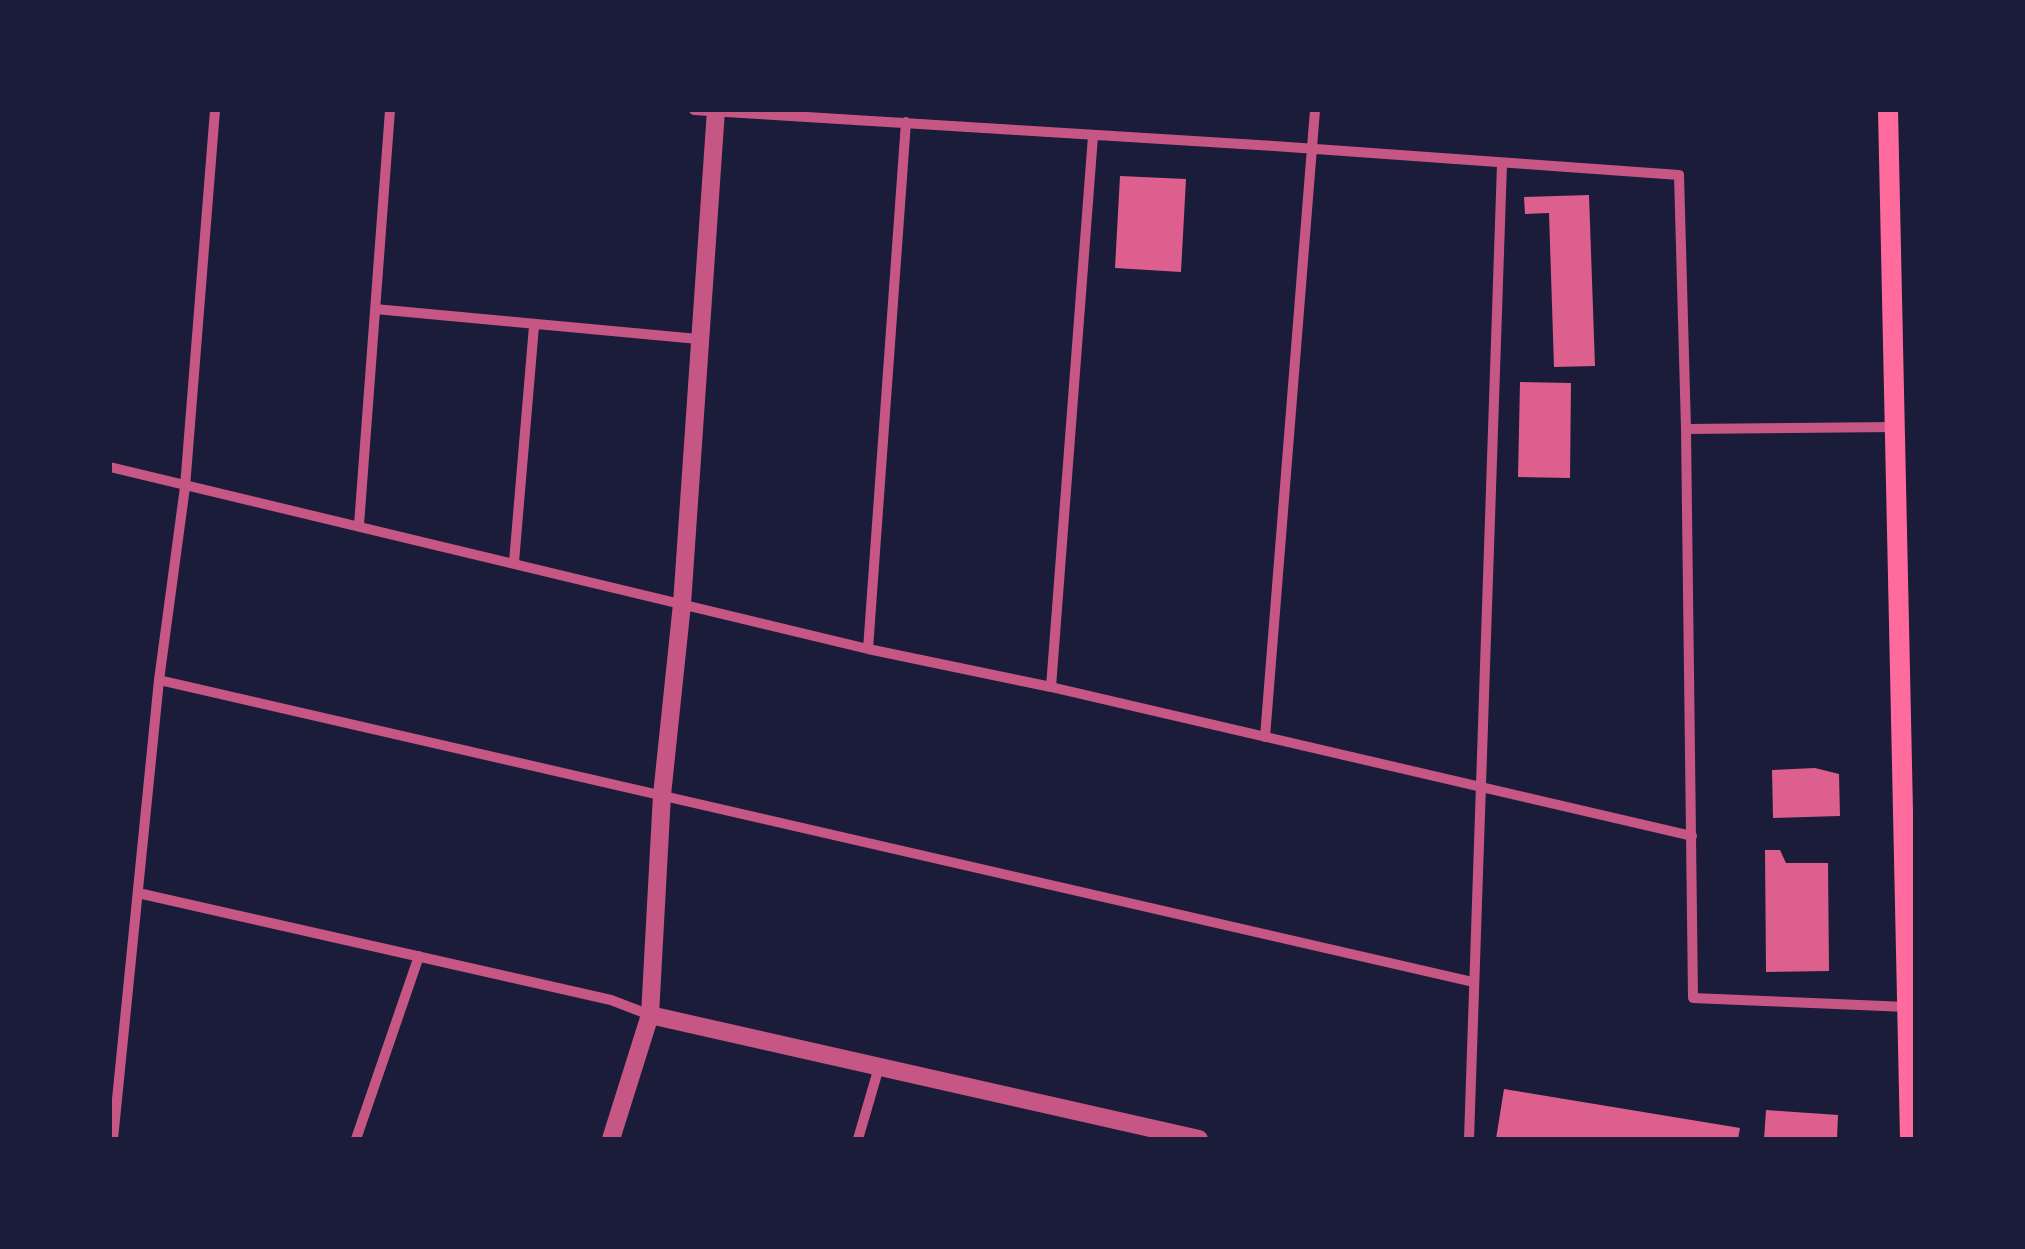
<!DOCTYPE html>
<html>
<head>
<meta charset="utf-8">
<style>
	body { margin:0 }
	#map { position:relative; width:2025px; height:1249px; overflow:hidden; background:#1b1b3a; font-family:Karla,sans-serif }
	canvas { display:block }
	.frame { position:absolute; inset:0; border:112px solid #1b1b3a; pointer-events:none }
</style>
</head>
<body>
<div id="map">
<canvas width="2025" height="1249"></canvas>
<div class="frame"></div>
</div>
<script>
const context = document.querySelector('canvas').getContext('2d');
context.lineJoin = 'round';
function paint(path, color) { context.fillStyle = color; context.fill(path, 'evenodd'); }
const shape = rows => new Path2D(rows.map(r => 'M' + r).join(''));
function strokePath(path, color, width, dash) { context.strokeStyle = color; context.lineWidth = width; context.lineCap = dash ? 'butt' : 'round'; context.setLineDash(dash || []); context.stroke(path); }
const building = shape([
	[1120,176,1186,179,1181,272,1115,268],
	[1589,195,1595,366,1554,367,1549,213,1525,214,1524,197],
	[1520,382,1571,383,1570,478,1518,477],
	[1815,768,1839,774,1840,816,1773,818,1772,770],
	[1765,850,1780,850,1786,863,1828,863,1829,971,1766,972],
	[1504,1089,1740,1128,1738,1139,1496,1139],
	[1766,1110,1838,1115,1837,1139,1764,1139]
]);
const minor = shape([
	[694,110,1274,146,1679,175,1686,429,1693,998,1907,1007],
	[375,309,698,339],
	[1686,429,1895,427],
	[110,467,868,649,1051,687,1692,836],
	[359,525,390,110],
	[514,562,534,326],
	[868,649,906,122],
	[159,680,1473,982],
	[1051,687,1093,136],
	[1265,737,1315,110],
	[138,893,611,1000,650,1015],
	[113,1139,159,680,185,487,215,110],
	[356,1139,419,956],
	[858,1139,879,1067],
	[1469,1139,1502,164]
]);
const tertiary = shape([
	[650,1015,1199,1139],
	[611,1139,650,1015,662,795,682,604,716,110]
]);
const primary = shape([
	[1888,110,1910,1139]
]);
paint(building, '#dd5f8e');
strokePath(minor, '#c65784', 10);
strokePath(tertiary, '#c65784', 18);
strokePath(primary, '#ff6b9d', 20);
</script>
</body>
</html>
